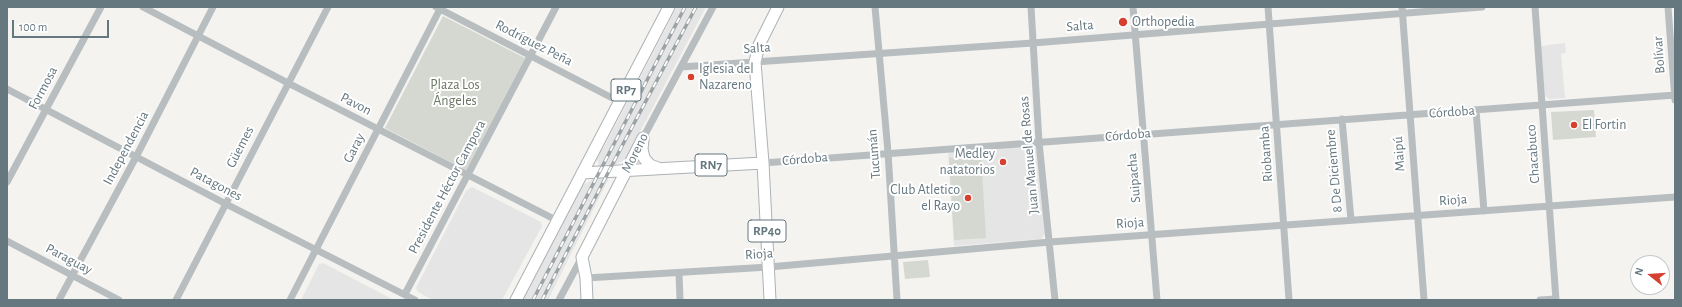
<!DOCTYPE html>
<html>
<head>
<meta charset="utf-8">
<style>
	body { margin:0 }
	#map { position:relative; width:1682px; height:307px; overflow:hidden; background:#f4f3f0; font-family:"Alegreya Sans",sans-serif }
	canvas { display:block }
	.frame { position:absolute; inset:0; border:8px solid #65777f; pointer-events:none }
	.north { position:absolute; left:1630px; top:255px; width:40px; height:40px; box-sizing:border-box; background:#fff; border:1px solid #c1c9cc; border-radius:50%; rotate:287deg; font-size:11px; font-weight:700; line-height:16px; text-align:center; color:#65777f }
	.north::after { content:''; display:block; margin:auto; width:14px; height:18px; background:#d6402f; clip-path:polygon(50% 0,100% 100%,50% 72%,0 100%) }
	.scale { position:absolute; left:12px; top:20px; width:97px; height:18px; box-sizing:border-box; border:2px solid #65777f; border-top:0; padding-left:5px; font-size:12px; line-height:14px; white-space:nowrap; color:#65777f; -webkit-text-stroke:3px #fff; paint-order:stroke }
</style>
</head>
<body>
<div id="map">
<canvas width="1682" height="307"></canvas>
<div class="frame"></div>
<div class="north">N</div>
<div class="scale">100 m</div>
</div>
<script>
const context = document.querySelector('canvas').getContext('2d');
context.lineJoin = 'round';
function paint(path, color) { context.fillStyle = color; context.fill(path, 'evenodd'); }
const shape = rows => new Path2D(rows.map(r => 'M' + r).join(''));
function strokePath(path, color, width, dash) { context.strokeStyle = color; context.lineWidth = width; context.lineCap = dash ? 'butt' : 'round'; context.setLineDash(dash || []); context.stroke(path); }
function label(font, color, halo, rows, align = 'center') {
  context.font = font + ' "Alegreya Sans",sans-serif'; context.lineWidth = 4; context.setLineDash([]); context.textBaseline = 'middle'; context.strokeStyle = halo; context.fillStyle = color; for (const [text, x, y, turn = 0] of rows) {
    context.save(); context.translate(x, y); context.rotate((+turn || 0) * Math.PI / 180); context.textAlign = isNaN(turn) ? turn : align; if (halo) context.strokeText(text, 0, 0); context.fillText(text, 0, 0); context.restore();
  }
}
const built = shape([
	[677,7,706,7,625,160,616,164,548,300,523,300,582,185,591,181,599,163,595,158,604,147],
	[1565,43,1566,53,1561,54,1565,98,1549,99,1545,96,1541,46],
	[1034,145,1040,149,1045,234,1041,239,954,246,948,152],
	[472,187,541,222,542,226,502,300,433,300,418,292,416,288,466,191],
	[323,263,394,300,301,300,319,264]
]);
const green = shape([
	[443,16,525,58,466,170,385,128],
	[1594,110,1596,137,1553,140,1551,112],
	[981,155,986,238,954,240,949,158],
	[928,260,930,277,905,279,903,262]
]);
const minor = shape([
	[143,7,288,83,558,221],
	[436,7,620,102],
	[875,7,888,152,897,300],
	[1031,7,1039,142,1055,300],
	[1133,7,1157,300],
	[1268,7,1289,300],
	[1402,7,1424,300],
	[1535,7,1556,300],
	[1668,7,1675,100],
	[681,67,1033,43,1482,7],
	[7,89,226,204,415,300],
	[1476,110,1484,211],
	[1342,119,1351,220],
	[643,138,713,7],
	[763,163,1675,95],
	[7,182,101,7],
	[7,241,119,300],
	[679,273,680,300],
	[586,278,769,267,1050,242,1675,197],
	[405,294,556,7],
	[59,300,136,157,213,7],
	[176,300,328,7],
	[290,300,441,7],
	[559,300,582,257],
	[1540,300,1556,299]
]);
const major = shape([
	[643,140,642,149,644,158,650,165,658,168],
	[582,173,763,163],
	[516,300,669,7],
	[587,300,586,278,582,257,643,138],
	[770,300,763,163,755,62,759,45,778,7]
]);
const rail = shape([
	[533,300,685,7],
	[542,300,622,146,696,7]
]);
const markers = [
	[1123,22,5,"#d6402f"],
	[691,77,4,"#d6402f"],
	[1574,125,4,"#d6402f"],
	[1003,162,4,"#d6402f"],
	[968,198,4,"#d6402f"]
];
const shields = [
	[626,90,30],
	[711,165,32],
	[767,231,38]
];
const shieldNames = [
	["RP7",626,90],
	["RN7",711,165],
	["RP40",767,231]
];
const poiNames = [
	["Orthopedia",1132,22],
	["Iglesia del",699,69],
	["Nazareno",699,85],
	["El Fortin",1582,125],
	["Medley",995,154,"right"],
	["natatorios",995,170,"right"],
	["Club Atletico",960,190,"right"],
	["el Rayo",960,206,"right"]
];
const streetNames = [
	["Salta",1080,26,-5],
	["Rodríguez Peña",534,43,27],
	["Salta",757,48,-4],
	["Bolívar",1659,55,-94],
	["Formosa",43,88,-62],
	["Pavon",356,104,27],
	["Córdoba",1452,112,-4],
	["Córdoba",1128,135,-5],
	["Güemes",240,147,-63],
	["Independencia",126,148,-62],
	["Garay",354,148,-63],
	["Moreno",635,153,-63],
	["Tucumán",874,154,-95],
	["Riobamba",1266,154,-94],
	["Maipú",1399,154,-94],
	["Chacabuco",1533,154,-94],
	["Juan Manuel de Rosas",1029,155,-95],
	["Córdoba",805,159,-5],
	["8 De Diciembre",1334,171,-95],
	["Suipacha",1134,178,-95],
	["Patagones",216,184,28],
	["Presidente Héctor Campora",447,187,-62],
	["Rioja",1453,200,-4],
	["Rioja",1130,223,-4],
	["Rioja",759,254,-4],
	["Paraguay",69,259,28]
];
const parkNames = [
	["Plaza Los",455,85],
	["Ángeles",455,101]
];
paint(built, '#e4e5e4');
paint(green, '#d4d8d0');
strokePath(major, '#acb2b5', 13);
strokePath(minor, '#b8bec0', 7);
strokePath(major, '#fff', 11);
strokePath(rail, '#9ba3a6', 3.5);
strokePath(rail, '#fff', 2, [6]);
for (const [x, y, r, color] of markers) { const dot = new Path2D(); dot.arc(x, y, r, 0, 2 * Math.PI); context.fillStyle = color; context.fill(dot); strokePath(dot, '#fff', 1.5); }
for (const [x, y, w] of shields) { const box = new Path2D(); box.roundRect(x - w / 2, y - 11, w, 22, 3); context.fillStyle = '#fff'; context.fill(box); strokePath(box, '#65777f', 1); }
label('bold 13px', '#65777f', null, shieldNames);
label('14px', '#65777f', '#fff', poiNames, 'left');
label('14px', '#65777f', '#fff', streetNames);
label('14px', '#6a7763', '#fff', parkNames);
</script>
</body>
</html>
